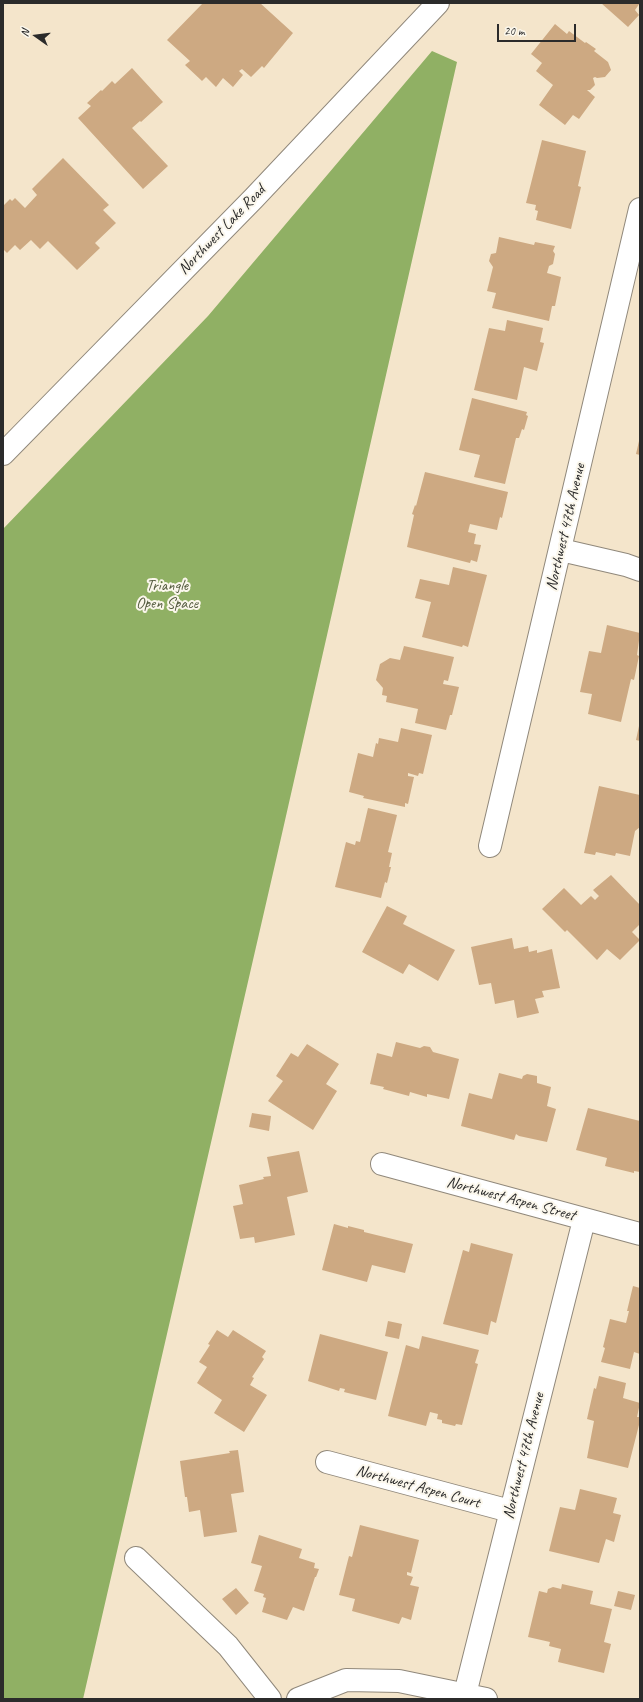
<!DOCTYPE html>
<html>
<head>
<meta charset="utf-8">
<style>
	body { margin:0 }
	#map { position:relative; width:643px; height:1702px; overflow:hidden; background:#f4e5cb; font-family:Caveat,sans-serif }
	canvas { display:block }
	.frame { position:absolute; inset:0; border:4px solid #2b2b2b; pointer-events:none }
	.north { position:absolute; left:16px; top:16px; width:40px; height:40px; -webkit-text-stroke:3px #fbf7ec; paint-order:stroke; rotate:284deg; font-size:11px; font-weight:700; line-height:16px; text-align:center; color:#2b2b2b }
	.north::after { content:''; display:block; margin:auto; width:14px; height:18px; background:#2b2b2b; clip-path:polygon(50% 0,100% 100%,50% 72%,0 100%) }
	.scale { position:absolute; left:497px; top:24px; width:79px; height:18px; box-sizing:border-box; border:2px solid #2b2b2b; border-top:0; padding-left:5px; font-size:12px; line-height:14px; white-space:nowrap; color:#2b2b2b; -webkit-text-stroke:3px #fbf7ec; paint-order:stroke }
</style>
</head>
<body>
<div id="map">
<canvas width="643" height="1702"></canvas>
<div class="frame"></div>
<div class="north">N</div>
<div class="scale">20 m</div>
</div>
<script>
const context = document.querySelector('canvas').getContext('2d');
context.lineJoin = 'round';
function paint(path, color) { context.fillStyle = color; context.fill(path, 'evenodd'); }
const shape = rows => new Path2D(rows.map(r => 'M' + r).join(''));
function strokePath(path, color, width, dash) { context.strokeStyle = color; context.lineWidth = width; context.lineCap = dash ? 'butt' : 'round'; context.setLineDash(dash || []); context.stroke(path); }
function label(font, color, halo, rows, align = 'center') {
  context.font = font + ' Caveat,sans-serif'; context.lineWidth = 4; context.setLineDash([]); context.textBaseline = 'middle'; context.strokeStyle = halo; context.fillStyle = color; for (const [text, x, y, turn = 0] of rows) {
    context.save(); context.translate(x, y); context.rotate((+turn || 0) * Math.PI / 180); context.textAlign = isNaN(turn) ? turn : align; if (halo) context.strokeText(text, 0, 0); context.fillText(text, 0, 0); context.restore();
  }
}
const forest = shape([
	[432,51,457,62,276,860,83,1699,3,1699,3,529,208,316]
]);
const building = shape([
	[203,3,260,3,293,33,264,68,262,66,251,77,242,69,239,71,243,75,233,87,223,78,216,87,206,77,202,81,185,65,190,61,167,40],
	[601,3,640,3,635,10,639,15,628,27],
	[555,24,567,34,569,31,585,43,586,42,596,49,594,51,608,62,611,70,605,77,597,78,595,77,593,78,595,85,590,90,587,90,595,97,579,119,573,115,565,125,539,105,553,85,536,71,542,63,531,54],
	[132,68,163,102,141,122,140,121,132,128,168,166,143,189,78,118,91,106,87,103,101,90,102,91,112,81,115,84],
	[542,140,586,151,578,186,581,187,571,229,536,220,538,211,535,210,536,205,526,203],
	[63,158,109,205,103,210,116,223,95,243,100,248,77,270,48,241,40,249,31,240,20,250,15,245,7,253,3,249,3,206,10,199,12,201,15,198,25,208,37,195,32,189],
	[499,237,534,245,535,242,555,246,553,251,555,254,553,264,549,266,547,273,561,277,555,306,552,306,549,321,492,308,496,293,487,291,493,267,489,261,491,254,496,253],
	[507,320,543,328,540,342,544,343,537,371,524,367,517,400,474,390,489,328,505,331],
	[472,398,527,412,526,415,528,416,524,430,522,429,519,438,516,438,505,484,474,477,480,455,459,450],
	[639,441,640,441,640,455,636,454],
	[425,472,508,492,502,518,500,517,497,530,470,524,468,532,476,534,474,544,481,545,477,562,471,560,470,563,407,547,414,515,412,514,415,505,416,506],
	[453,567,487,575,468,647,463,645,462,647,422,637,431,602,415,598,420,579,449,585],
	[607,625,640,633,637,655,639,656,634,680,631,679,621,722,588,714,592,694,580,692,589,651,601,653],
	[404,646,454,657,448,681,444,680,443,684,459,687,452,715,450,715,446,730,415,723,418,709,386,702,387,696,382,695,383,688,376,680,380,664,390,658,400,660],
	[639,726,640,726,640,741,636,740],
	[401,728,432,735,423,774,419,773,418,776,408,773,408,776,414,777,408,804,405,803,405,807,363,798,364,796,349,792,358,753,373,757,376,743,378,744,379,738,398,742],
	[599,786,640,795,640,827,635,831,630,856,616,853,615,856,596,852,595,855,584,853],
	[368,808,397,815,388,852,392,853,389,867,391,867,387,883,385,882,381,898,335,887,346,842,355,845,356,841,360,842],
	[611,875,640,905,640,924,632,932,640,940,620,960,607,949,597,960,567,930,565,932,542,909,564,888,581,905,591,896,595,900,599,896,593,890],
	[387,906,407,916,403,924,455,950,438,981,409,964,403,974,362,952],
	[512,938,514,949,528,946,529,952,537,950,537,953,552,949,560,988,542,991,544,997,535,999,539,1013,517,1018,514,1000,495,1004,491,983,479,985,471,947],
	[396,1042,420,1048,424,1046,430,1047,433,1052,459,1059,449,1099,427,1094,427,1097,410,1092,409,1096,383,1089,384,1087,370,1084,377,1053,392,1057],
	[307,1044,339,1064,326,1084,337,1091,313,1130,268,1101,283,1081,276,1076,291,1053,298,1057],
	[499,1073,522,1079,523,1076,527,1074,537,1076,537,1083,551,1087,547,1106,556,1109,547,1142,519,1136,516,1134,514,1140,461,1126,469,1093,492,1099],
	[588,1108,640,1121,640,1172,634,1171,634,1173,605,1166,607,1158,576,1150],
	[252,1113,271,1116,269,1131,249,1127],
	[299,1151,308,1192,287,1197,295,1235,255,1243,254,1237,240,1239,233,1206,243,1204,239,1185,264,1179,263,1177,271,1176,267,1157],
	[334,1224,348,1228,348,1226,364,1230,364,1232,413,1244,405,1273,372,1265,367,1282,322,1270],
	[471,1243,513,1254,496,1323,491,1321,488,1335,443,1324,463,1250,469,1252],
	[633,1286,640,1288,640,1354,634,1352,630,1369,601,1362,605,1348,603,1347,610,1319,626,1323,629,1311,627,1311],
	[388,1321,402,1324,399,1339,385,1336],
	[217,1330,228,1337,233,1330,266,1351,262,1357,264,1359,252,1377,254,1378,250,1385,267,1395,244,1432,214,1413,222,1400,197,1383,207,1367,199,1362,210,1345,208,1344],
	[320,1334,388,1352,376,1400,344,1392,345,1389,340,1388,339,1391,308,1381],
	[422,1336,479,1350,475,1363,478,1364,462,1425,456,1424,455,1426,442,1423,442,1420,437,1419,438,1414,430,1412,426,1426,388,1416,406,1345,419,1349],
	[599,1376,626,1383,623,1398,640,1403,637,1417,640,1417,640,1421,628,1468,587,1458,594,1421,587,1419,594,1388,596,1389],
	[238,1450,244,1492,231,1494,237,1532,204,1537,200,1510,189,1512,187,1497,185,1497,180,1461,230,1453,229,1451],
	[580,1489,617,1498,613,1513,621,1515,614,1542,606,1539,599,1563,549,1551,560,1507,575,1510],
	[360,1525,419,1540,411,1573,407,1572,407,1575,413,1577,410,1585,419,1587,411,1620,402,1617,399,1624,352,1611,355,1599,339,1595,349,1556,352,1557],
	[259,1535,302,1549,299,1558,315,1563,314,1568,319,1569,316,1577,315,1577,304,1611,293,1607,287,1620,262,1612,266,1598,263,1597,264,1594,254,1591,262,1566,251,1563],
	[562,1584,593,1591,590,1604,612,1609,604,1642,611,1644,604,1673,558,1662,561,1649,549,1646,550,1642,528,1637,539,1591,547,1593,548,1589,553,1587,561,1589],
	[236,1588,249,1603,236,1615,222,1599],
	[618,1591,635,1595,631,1610,614,1606]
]);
const minor = shape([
	[561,550,626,565,640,570],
	[490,846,640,209],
	[382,1164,640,1234],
	[327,1462,510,1511],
	[136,1558,228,1646,270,1699],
	[465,1694,584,1220],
	[298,1699,346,1680,399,1681,486,1699]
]);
const secondary = shape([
	[3,454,254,198,438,3]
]);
const streetNames = [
	["Northwest Lake Road",222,230,-46],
	["Northwest 47th Avenue",566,527,-77],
	["Northwest Aspen Street",511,1199,15],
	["Northwest 47th Avenue",524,1456,-76],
	["Northwest Aspen Court",418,1487,15]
];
const parkNames = [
	["Triangle",167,586],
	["Open Space",167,604]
];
paint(forest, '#90b064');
paint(building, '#cda982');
strokePath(minor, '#90887b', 24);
strokePath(secondary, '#90887b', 24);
strokePath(minor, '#fff', 22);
strokePath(secondary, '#fff', 22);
label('16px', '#2b2b2b', '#fbf7ec', streetNames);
label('16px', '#555c40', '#fbf7ec', parkNames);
</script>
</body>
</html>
